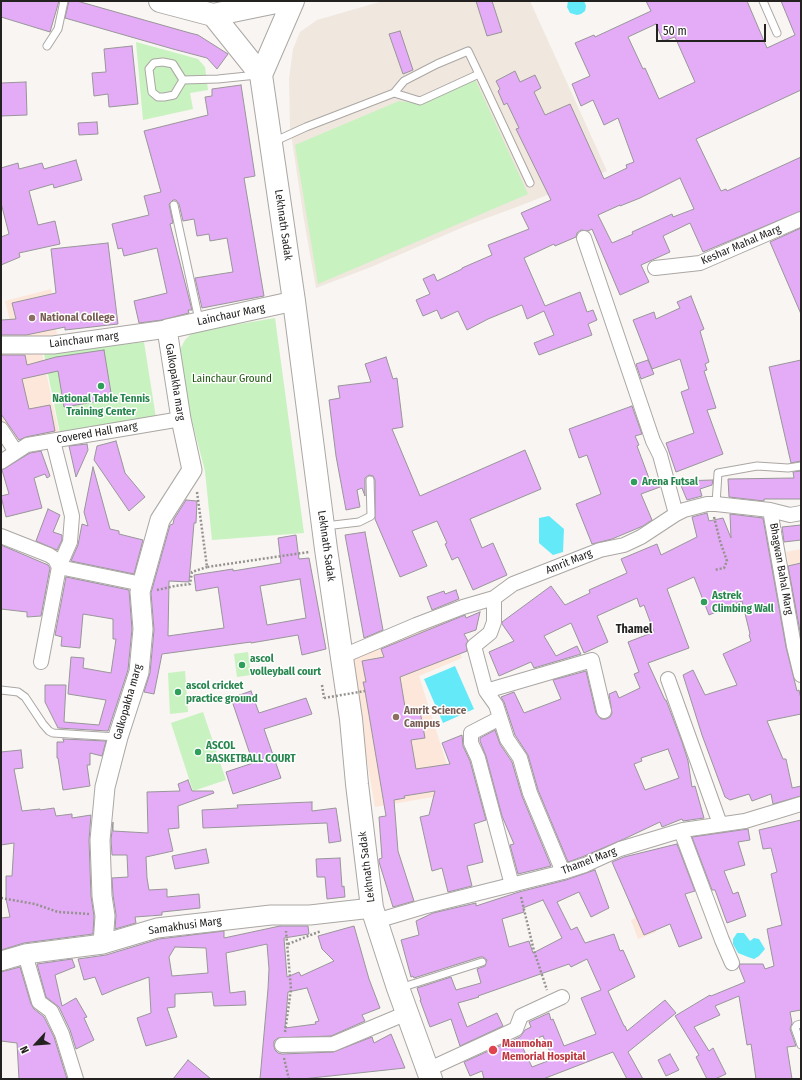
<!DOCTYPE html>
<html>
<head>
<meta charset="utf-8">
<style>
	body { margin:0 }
	#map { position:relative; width:802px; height:1080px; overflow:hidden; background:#f8f5f2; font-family:"Fira Sans Condensed",sans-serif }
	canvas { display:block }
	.frame { position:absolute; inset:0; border:2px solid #232220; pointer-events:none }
	.north { position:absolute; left:16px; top:1024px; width:40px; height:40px; -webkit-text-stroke:3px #fff; paint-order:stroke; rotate:244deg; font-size:11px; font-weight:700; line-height:16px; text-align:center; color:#232220 }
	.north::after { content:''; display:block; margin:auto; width:14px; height:18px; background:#232220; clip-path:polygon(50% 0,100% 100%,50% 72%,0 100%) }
	.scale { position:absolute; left:656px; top:24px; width:110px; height:18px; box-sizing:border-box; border:2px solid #232220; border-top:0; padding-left:5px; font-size:12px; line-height:14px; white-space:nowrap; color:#232220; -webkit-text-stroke:3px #fff; paint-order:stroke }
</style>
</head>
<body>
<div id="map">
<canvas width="802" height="1080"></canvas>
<div class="frame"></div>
<div class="north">N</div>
<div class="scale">50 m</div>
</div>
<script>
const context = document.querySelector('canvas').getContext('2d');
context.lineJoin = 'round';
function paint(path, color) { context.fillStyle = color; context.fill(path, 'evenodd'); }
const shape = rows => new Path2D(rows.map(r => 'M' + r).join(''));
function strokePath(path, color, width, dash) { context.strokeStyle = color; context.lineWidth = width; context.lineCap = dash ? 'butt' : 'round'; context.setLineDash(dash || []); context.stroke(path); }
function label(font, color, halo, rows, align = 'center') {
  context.font = font + ' "Fira Sans Condensed",sans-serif'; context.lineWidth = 3; context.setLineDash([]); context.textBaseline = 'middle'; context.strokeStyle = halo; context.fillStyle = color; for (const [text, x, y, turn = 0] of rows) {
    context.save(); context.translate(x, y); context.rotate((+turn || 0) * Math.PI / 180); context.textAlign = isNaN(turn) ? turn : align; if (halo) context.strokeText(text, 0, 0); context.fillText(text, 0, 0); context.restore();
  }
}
const built = shape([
	[383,1,530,1,607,171,522,205,468,225,371,267,316,288,304,220,290,127,289,79,293,49,300,32,317,20]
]);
const education = shape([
	[51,289,57,335,15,340,5,301],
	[1,348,42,353,59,433,15,440,1,420],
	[801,549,801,615,790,615,782,568,789,566,786,552],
	[450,618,462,658,419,676,456,793,375,807,348,652],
	[643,897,656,932,638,939,631,920,635,918,629,902]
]);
const green = shape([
	[136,42,198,59,205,67,208,90,190,93,193,109,143,120],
	[475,79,528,194,318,284,295,145,399,101,422,104],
	[275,318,304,533,212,540,205,471,186,398,177,355,185,340,193,332],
	[144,342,156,418,60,433,44,354],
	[248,652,251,675,237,677,234,654],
	[185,671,188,712,170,714,168,673],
	[203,712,226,780,193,791,171,723]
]);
const water = shape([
	[568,1,584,1,586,6,585,11,581,14,577,15,570,13,567,7],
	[549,516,564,529,563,552,553,555,539,543,539,518],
	[455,666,474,709,443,723,424,679],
	[737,933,744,933,750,941,754,938,759,939,765,949,759,956,754,959,748,957,738,953,733,944,733,939]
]);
const building = shape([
	[1,1,59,1,50,32,1,17,1,1],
	[69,1,77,1,190,33,198,35,228,54,217,69,207,58,173,49,65,18,69,1],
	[476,1,492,1,502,32,487,36,476,1],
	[646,1,747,1,767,48,795,35,781,1,801,1,801,90,696,139,721,191,726,189,727,191,801,157,801,211,703,252,690,223,663,236,670,252,641,265,649,282,620,295,592,229,588,231,581,230,577,233,576,237,555,246,554,244,524,258,545,306,580,292,587,312,593,310,597,320,588,324,592,335,539,355,534,343,554,335,544,311,527,319,522,305,488,319,467,330,458,311,441,319,437,310,423,316,416,300,430,294,423,279,434,274,437,281,462,269,462,268,492,255,488,245,529,229,521,213,551,200,516,129,519,128,507,103,504,105,498,91,500,89,496,81,515,71,520,82,535,75,541,88,534,92,545,115,570,104,604,179,627,168,626,165,634,162,618,118,604,125,593,100,581,106,572,84,590,76,575,43,594,35,595,37,651,11,646,1],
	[656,24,663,41,675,37,695,82,659,99,645,68,643,69,628,37,656,24],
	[680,178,694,209,673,217,672,214,632,232,633,234,612,243,598,215,620,205,620,206,640,198,680,178],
	[400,31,413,70,403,74,389,34,400,31],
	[132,46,138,104,109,107,108,94,94,96,92,73,106,72,104,49,132,46],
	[26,82,27,115,1,116,1,83,26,82],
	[241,85,255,176,244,178,264,296,202,308,195,278,233,272,227,238,210,241,209,234,197,236,194,219,183,221,179,204,176,200,173,200,169,204,173,223,170,224,192,310,188,310,189,313,162,320,139,323,134,301,167,293,157,248,124,256,122,248,118,249,112,224,149,215,144,196,161,192,144,131,208,115,205,97,212,96,212,89,241,85],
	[97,122,98,134,79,135,78,123,97,122],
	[76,160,82,180,54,188,53,184,29,191,38,225,55,221,60,244,19,253,20,257,1,265,1,237,9,234,1,203,1,168,18,163,19,169,42,163,44,169,76,160],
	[801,228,801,314,770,242,801,228],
	[108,243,118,324,65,330,65,327,26,335,1,335,1,320,16,319,12,303,56,293,51,249,108,243],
	[691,296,704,329,700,331,709,362,705,364,707,370,704,371,716,408,707,410,723,454,676,472,666,443,694,433,681,392,689,389,680,359,652,369,633,320,654,312,656,319,680,308,677,302,691,296],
	[104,350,112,399,64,407,58,371,22,379,29,409,50,405,55,431,26,437,19,440,1,414,1,355,25,355,27,365,56,357,104,350],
	[386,357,393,379,397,378,403,427,392,429,420,496,525,450,541,489,470,519,482,548,493,543,507,575,473,590,458,557,452,560,445,544,447,543,437,521,412,531,427,566,400,577,375,519,375,480,373,476,369,475,365,478,365,496,362,488,357,490,360,507,346,510,336,456,329,400,340,398,338,386,371,382,365,364,386,357],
	[648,360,654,374,641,379,636,364,648,360],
	[801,360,801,461,791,463,769,367,801,360],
	[632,406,642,434,635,436,639,445,637,446,650,481,648,482,658,481,660,487,641,494,652,520,643,526,612,539,592,544,576,504,601,494,587,455,579,458,569,429,632,406],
	[116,441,125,473,145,497,129,511,94,460,97,446,116,441],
	[87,444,88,450,76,477,69,446,87,444],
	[41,451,50,476,47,478,45,474,34,478,42,508,6,517,1,496,9,494,2,470,30,453,41,451],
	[93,467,110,529,119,531,119,534,143,540,134,574,71,561,78,545,82,524,88,526,84,512,93,467],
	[801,471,801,499,764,499,764,501,729,497,728,479,794,478,793,472,801,471],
	[713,480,712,485,700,489,702,496,687,500,679,481,713,480],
	[186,500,197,501,196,523,194,523,189,582,169,581,168,636,224,628,218,587,196,591,194,575,233,569,233,571,281,563,278,538,296,535,299,559,309,558,326,649,302,655,298,635,251,643,251,642,162,654,154,694,144,692,150,673,154,630,151,593,170,525,173,524,174,519,186,500],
	[300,579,306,618,267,625,260,586,300,579],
	[48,509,60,515,53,532,62,535,62,540,57,550,36,541,48,509],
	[707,513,709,521,723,518,731,538,730,514,763,518,786,647,797,691,799,690,801,699,801,714,767,721,783,759,786,759,792,787,792,788,801,786,801,796,773,804,771,794,752,801,749,794,730,800,725,797,702,735,683,675,693,670,705,695,737,685,723,654,751,641,749,635,750,634,742,601,709,615,694,577,667,589,689,648,648,663,665,700,666,700,682,742,688,761,692,787,695,786,704,818,683,821,682,819,662,827,660,822,624,839,582,857,568,862,538,790,528,755,515,735,504,702,501,697,514,692,524,713,561,699,553,680,586,671,596,713,601,719,606,719,610,717,612,713,609,694,616,691,619,698,640,688,634,674,639,672,628,642,654,632,644,605,640,607,637,598,597,616,608,642,584,653,571,623,544,636,556,656,577,646,581,654,534,668,531,662,499,676,489,652,514,641,502,624,502,622,551,586,565,605,590,593,589,590,627,573,621,559,657,544,661,555,697,537,692,517,707,513],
	[668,749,679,778,645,790,634,764,642,761,641,758,668,749],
	[801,525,801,540,784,542,782,527,801,525],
	[365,532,383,630,364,638,345,535,365,532],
	[1,545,48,565,50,568,41,616,27,617,27,612,1,609,1,545],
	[801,563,801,637,788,566,801,563],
	[66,577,129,590,132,629,128,670,108,731,58,728,45,702,45,685,66,685,64,722,99,725,106,700,68,694,71,657,84,658,83,668,111,673,116,639,113,639,113,619,83,614,80,648,61,646,62,637,55,635,66,577],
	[456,590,459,599,432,610,427,597,444,591,445,594,456,590],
	[480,612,476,630,464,634,468,641,466,644,467,651,400,677,406,713,420,711,425,738,411,740,416,769,450,764,442,743,462,735,463,746,470,761,486,820,474,824,483,862,467,866,472,886,448,892,442,868,432,871,420,817,429,815,435,791,404,796,405,798,394,800,398,851,414,901,393,907,379,862,379,859,382,858,379,817,386,816,365,691,363,682,366,682,362,661,384,657,381,649,465,615,466,618,480,612],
	[251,691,259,713,306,698,312,714,264,729,281,778,233,794,226,772,253,763,231,698,251,691],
	[495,730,500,744,512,762,522,796,551,866,518,874,510,845,514,844,502,816,486,756,480,741,480,738,495,730],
	[63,739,106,741,102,756,90,753,90,765,87,765,90,786,63,790,58,758,57,758,57,742,64,742,63,739],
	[21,750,23,768,14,769,22,811,40,809,40,810,54,808,56,816,72,814,72,818,91,815,89,840,91,896,94,916,93,934,24,943,1,950,1,918,10,917,6,899,6,876,12,876,14,843,1,845,1,752,21,750],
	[188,780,192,791,213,791,214,793,178,806,179,828,168,829,173,851,146,857,147,878,149,890,167,889,167,897,199,894,200,908,162,912,162,915,135,917,136,923,115,929,116,915,113,895,112,878,128,877,127,855,112,855,111,840,113,822,113,831,148,833,147,792,180,791,178,784,188,780],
	[312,802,312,811,336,808,341,841,329,843,327,823,203,828,202,810,238,808,237,805,312,802],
	[801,820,801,1010,790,1012,792,1023,790,1029,796,1046,787,1047,792,1079,756,1079,751,1044,747,1045,739,996,715,1006,720,1015,694,1027,709,1051,713,1048,726,1074,715,1079,707,1079,696,1057,699,1055,675,1016,710,995,711,996,745,982,739,967,740,964,763,964,765,969,774,966,767,929,782,925,771,874,777,872,771,848,763,849,759,830,801,820],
	[748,829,750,840,738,842,745,865,724,871,733,894,738,892,746,916,727,923,715,890,712,890,692,837,748,829],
	[677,844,695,891,685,894,702,938,679,947,670,924,644,935,612,862,624,857,677,844],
	[206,849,209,863,175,869,172,856,206,849],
	[340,858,342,887,344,886,345,897,327,899,325,877,317,877,316,859,340,858],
	[595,870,609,908,591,917,579,892,557,902,571,930,577,927,585,943,614,934,620,951,623,950,635,977,608,991,624,1026,625,1026,627,1031,665,1000,676,1013,628,1052,643,1079,627,1079,613,1052,543,1079,484,1079,482,1071,470,1076,464,1062,520,1037,525,1030,531,1027,529,1022,549,1013,551,1020,553,1019,564,1046,596,1034,581,998,601,990,587,959,571,967,569,964,478,996,479,997,458,1003,467,1027,497,1013,503,1026,460,1046,451,1019,430,1027,420,1000,421,1000,417,988,451,977,456,990,481,983,477,969,485,966,487,960,483,957,480,957,414,978,413,976,411,977,401,940,419,935,416,921,433,913,476,903,476,906,519,892,566,880,595,870],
	[543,900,562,938,533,953,529,941,509,947,502,919,524,912,523,908,543,900],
	[543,1036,553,1059,532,1067,521,1044,543,1036],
	[280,926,308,926,309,934,284,938,287,977,299,972,301,976,334,961,322,949,318,936,354,926,369,979,380,1008,362,1015,365,1021,331,1036,278,1038,274,1041,274,1046,275,1050,278,1053,282,1054,333,1052,372,1037,374,1043,391,1034,405,1068,302,1079,260,1079,268,989,269,969,267,944,226,953,230,993,245,991,246,1005,214,1006,212,992,175,994,175,1007,167,1008,177,1037,146,1046,137,1018,151,1013,149,977,116,989,102,995,95,977,84,980,78,959,106,955,159,939,224,931,224,938,280,926],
	[175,947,206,948,208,973,172,976,169,957,175,947],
	[307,988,319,1021,315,1022,316,1024,285,1028,288,992,307,988],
	[72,959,75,967,55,975,62,1006,76,998,87,1017,84,1018,94,1040,76,1049,70,1030,59,1007,46,997,37,964,72,959],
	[20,967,31,1004,34,1009,44,1017,54,1037,67,1079,19,1079,17,1043,1,1041,1,972,20,967],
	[670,1054,679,1070,666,1076,658,1060,670,1054],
	[188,1060,211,1079,173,1079,188,1060]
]);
const path = shape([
	[197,492,207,567,309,552],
	[714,517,720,541,727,561,724,568,714,570],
	[157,590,175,586,190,584,192,572,207,567],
	[322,685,324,698],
	[521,897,534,951,547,990],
	[1,898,35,904,58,912,89,914],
	[288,944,321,931],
	[285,1032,291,989,286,931],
	[284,1058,289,1079]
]);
const service = shape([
	[763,1,777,33],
	[47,46,58,29,64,1],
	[479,74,530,183],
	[183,80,173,64,163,62,154,63,149,69,152,92,158,97,164,97,174,95,183,80,218,79,257,75],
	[273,142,306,127,394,93,420,101,479,74,468,51,437,64,404,81,394,93],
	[174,205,199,320],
	[716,504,718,473,757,466,788,468,801,466],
	[325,526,359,522,371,516,370,480],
	[1,690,18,692,25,697,43,724,49,731,53,733,117,737],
	[400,988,482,962],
	[801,1024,797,1025,795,1028,801,1045]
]);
const minor = shape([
	[584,238,653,441,660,455,676,514],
	[655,268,700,263,801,219],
	[1,429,16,452],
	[1,462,27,445,181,419],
	[770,510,794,646,801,675],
	[1,536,49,555,55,559,59,567,142,584],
	[494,598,494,622,490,633,474,646,486,691,496,705,507,739,520,758,530,793,563,872],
	[343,656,416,625,463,607,494,598,513,584,600,550,624,545,641,537,676,514,684,510,707,504,716,504,770,510,790,515,801,513],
	[41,662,59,567,70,542,72,516,53,441],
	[668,679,720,824],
	[486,691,592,660,604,711],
	[500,718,471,733,471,743,478,758,512,885],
	[681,831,722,940,732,963],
	[376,921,423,907,563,872,585,865,620,849,683,830,745,821,801,804],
	[25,954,39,1002,51,1011,62,1034,76,1079],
	[282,1045,333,1044,407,1013],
	[427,1070,516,1029,521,1016,562,997]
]);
const tertiary = shape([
	[1,345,53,345,167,329]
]);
const secondary = shape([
	[103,944,105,916,102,896,100,840,105,787,118,737,139,672,143,629,140,592,160,520,192,470,181,419,167,329,294,301],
	[1,961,25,954,103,944,157,928,271,915,310,915,372,908]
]);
const primary = shape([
	[160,1,213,15,281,1],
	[213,15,261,75,294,301,326,549,351,719,357,784,372,908,398,988,431,1079],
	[261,75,293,1]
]);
const pathBridge = shape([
	[324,698,365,691]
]);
const markers = [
	[32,318,4,"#8d6e63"],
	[101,386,4,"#2e9e5b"],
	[634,482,4,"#2e9e5b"],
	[704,602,4,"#2e9e5b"],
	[242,665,4,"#2e9e5b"],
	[178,692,4,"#2e9e5b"],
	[396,717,4,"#8d6e63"],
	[198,752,4,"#2e9e5b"],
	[493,1050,5,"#e0444e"]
];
const streetNames = [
	["Lekhnath Sadak",283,225,82],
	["Keshar Mahal Marg",741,245,-23],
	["Lainchaur Marg",231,315,-12],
	["Lainchaur marg",84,340,-7],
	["Galkopakha marg",175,382,81],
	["Covered Hall marg",97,433,-10],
	["Lekhnath Sadak",326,546,82],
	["Amrit Marg",569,562,-22],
	["Bhagwan Bahal Marg",781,569,80],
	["Galkopakha marg",128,702,-74],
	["Thamel Marg",589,861,-21],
	["Lekhnath Sadak",367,867,-97],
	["Samakhusi Marg",185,926,-8]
];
const educationNames = [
	["National College",40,318],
	["Amrit Science",404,711],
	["Campus",404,724]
];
const parkNames = [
	["Lainchaur Ground",232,379]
];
const leisureNames = [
	["National Table Tennis",101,399,"center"],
	["Training Center",101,412,"center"],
	["Arena Futsal",642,482],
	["Astrek",712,596],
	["Climbing Wall",712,609],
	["ascol",250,659],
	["volleyball court",250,672],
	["ascol cricket",186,686],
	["practice ground",186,699],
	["ASCOL",206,746],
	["BASKETBALL COURT",206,759]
];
const healthNames = [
	["Manmohan",502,1044],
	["Memorial Hospital",502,1057]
];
const neighbourhoodNames = [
	["Thamel",634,630]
];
paint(built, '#f0e7de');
paint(education, '#fde7da');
paint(green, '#c8f2bf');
paint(water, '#64e9f9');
paint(building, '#e4acf6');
strokePath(building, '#989599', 1);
strokePath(service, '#aaa7a4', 9);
strokePath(minor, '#aaa7a4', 16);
strokePath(tertiary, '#aaa7a4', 19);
strokePath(secondary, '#aaa7a4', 21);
strokePath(primary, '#aaa7a4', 24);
strokePath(path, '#94928f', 2.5, [2, 2]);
strokePath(service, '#fff', 7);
strokePath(minor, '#fff', 14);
strokePath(tertiary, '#fff', 17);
strokePath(secondary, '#fff', 19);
strokePath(primary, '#fff', 22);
strokePath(pathBridge, '#94928f', 2.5, [2, 2]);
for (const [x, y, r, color] of markers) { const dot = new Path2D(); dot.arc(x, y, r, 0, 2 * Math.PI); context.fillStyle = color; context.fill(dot); strokePath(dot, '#fff', 1.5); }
label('11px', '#232220', '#fff', streetNames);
label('bold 11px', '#785e54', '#fff', educationNames, 'left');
label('11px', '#195309', '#fff', parkNames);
label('bold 11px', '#27864d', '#fff', leisureNames, 'left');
label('bold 11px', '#be3a42', '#fff', healthNames, 'left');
label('bold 12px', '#232220', '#fff', neighbourhoodNames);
</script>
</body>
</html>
